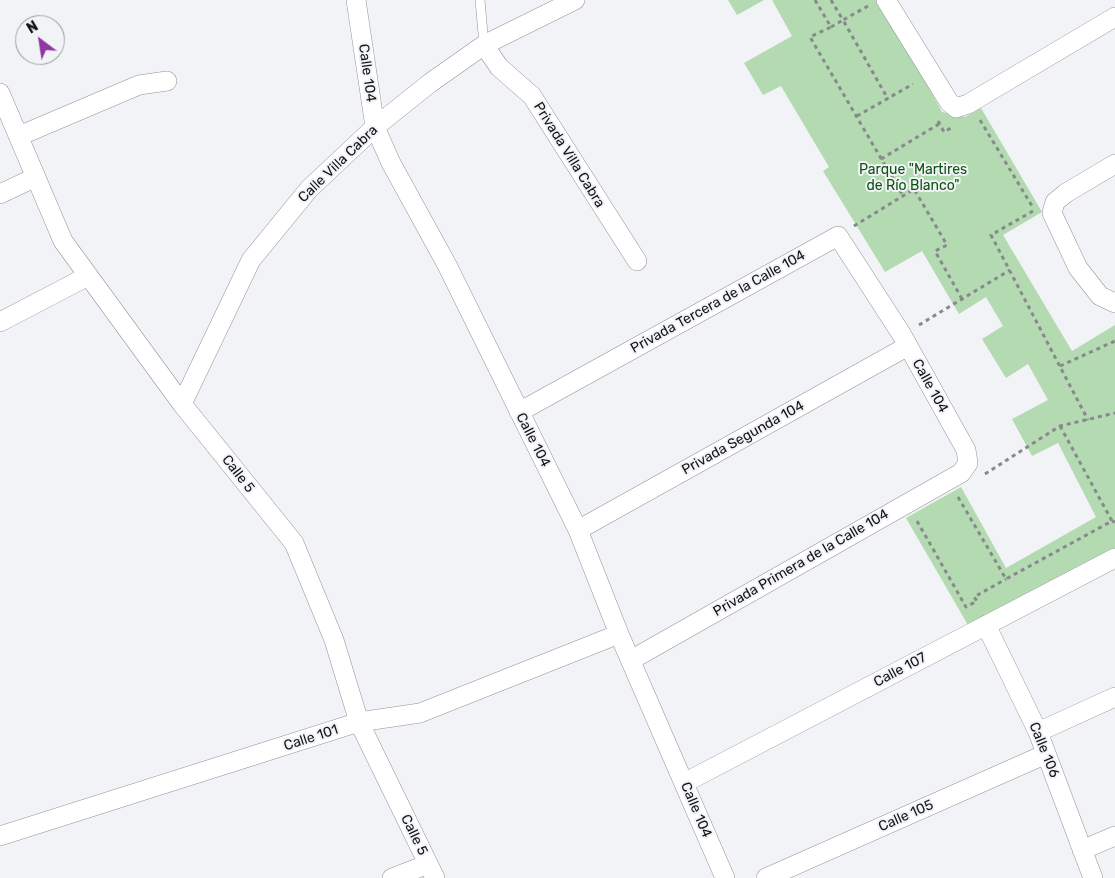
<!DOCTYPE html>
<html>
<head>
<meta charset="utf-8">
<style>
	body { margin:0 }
	#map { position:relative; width:1115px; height:878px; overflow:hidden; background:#f1f3f7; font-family:Rubik,sans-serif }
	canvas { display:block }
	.north { position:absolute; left:15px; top:15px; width:50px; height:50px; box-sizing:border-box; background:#f1f3f7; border:1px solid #989a9d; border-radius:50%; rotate:329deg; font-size:14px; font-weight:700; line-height:20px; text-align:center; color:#131415 }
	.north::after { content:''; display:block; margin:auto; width:18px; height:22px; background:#9037a3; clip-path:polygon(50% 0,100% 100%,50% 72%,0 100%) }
</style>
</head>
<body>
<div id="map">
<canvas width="1115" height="878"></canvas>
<div class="north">N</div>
</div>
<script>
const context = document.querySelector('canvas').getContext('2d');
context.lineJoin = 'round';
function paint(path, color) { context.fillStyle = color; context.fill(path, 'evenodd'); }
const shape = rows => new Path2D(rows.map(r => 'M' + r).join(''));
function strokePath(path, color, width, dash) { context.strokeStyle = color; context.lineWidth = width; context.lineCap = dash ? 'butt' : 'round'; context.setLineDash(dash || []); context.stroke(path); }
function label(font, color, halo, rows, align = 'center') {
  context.font = font + ' Rubik,sans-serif'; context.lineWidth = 4; context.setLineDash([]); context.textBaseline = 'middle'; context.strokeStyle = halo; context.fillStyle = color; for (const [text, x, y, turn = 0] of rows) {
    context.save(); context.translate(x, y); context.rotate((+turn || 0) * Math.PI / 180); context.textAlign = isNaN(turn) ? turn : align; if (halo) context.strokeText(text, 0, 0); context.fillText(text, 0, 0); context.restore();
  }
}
const green = shape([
	[728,0,764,0,737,15],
	[772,0,881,0,942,112,965,117,981,108,1042,212,1003,235,1072,351,1115,325,1115,558,972,632,906,518,961,487,1006,568,1096,517,1058,443,1032,456,1012,419,1048,400,1028,364,1006,378,982,339,1003,326,986,297,959,314,922,251,885,272,823,171,829,167,781,86,763,95,744,63,792,36]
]);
const path = shape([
	[815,0,831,27,810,37,903,196],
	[831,0,843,20,868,6],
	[831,27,843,20,888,99],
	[857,116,913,84],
	[980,120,1032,206],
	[938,121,944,132,951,128],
	[881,159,939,124],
	[1033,211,991,235,1088,420],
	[854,226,914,189,947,245,935,251,962,299],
	[919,325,1010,270],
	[1060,366,1115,341],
	[1060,426,1112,521],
	[985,474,1060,426,1115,413],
	[958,497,1006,579,1112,521,1115,522],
	[917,521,966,607,977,601,974,597,1006,579]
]);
const lane = shape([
	[480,0,484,45]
]);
const street = shape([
	[356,0,375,127,391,163,447,265,578,530,619,634,725,878],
	[886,0,949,102,956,108,968,104,1115,17],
	[484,45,499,67,532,96,637,261],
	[0,93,63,241,182,404,294,543,334,640,359,722,435,878],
	[19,136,139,85,167,81],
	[1115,164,1066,193,1055,202,1052,213,1078,268,1100,296,1115,303],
	[0,194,36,177],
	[0,322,88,276],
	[182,404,251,260,309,189,375,127,430,83,484,45,575,0],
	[519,412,838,236,902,335,966,450,968,463,961,473,631,660],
	[578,530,908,346],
	[986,625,1038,732,1093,878],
	[1038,732,1115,697],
	[684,783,1115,558],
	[0,836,359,722,420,713,619,634],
	[1082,850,1115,836],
	[392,878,428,864],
	[766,878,1046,754]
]);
const streetNames = [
	["Calle 104",367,73,82],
	["Privada Villa Cabra",569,155,58],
	["Calle Villa Cabra",338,164,-44],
	["Privada Tercera de la Calle 104",718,302,-29],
	["Calle 104",930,386,61],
	["Privada Segunda 104",743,438,-29],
	["Calle 104",533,440,63],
	["Calle 5",238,474,52],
	["Privada Primera de la Calle 104",801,563,-30],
	["Calle 107",900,670,-28],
	["Calle 101",311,738,-18],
	["Calle 106",1044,750,68],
	["Calle 104",696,810,67],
	["Calle 105",906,816,-24],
	["Calle 5",414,835,64]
];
const parkNames = [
	["Parque \"Martires",913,170],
	["de Río Blanco\"",913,186]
];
paint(green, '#b3dab0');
strokePath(lane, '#929397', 10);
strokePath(street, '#929397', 20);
strokePath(path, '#88898c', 3, [4, 4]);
strokePath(lane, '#fff', 9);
strokePath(street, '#fff', 19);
label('14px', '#131415', '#f1f3f7', streetNames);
label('14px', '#0c530f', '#f1f3f7', parkNames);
</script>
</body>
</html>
